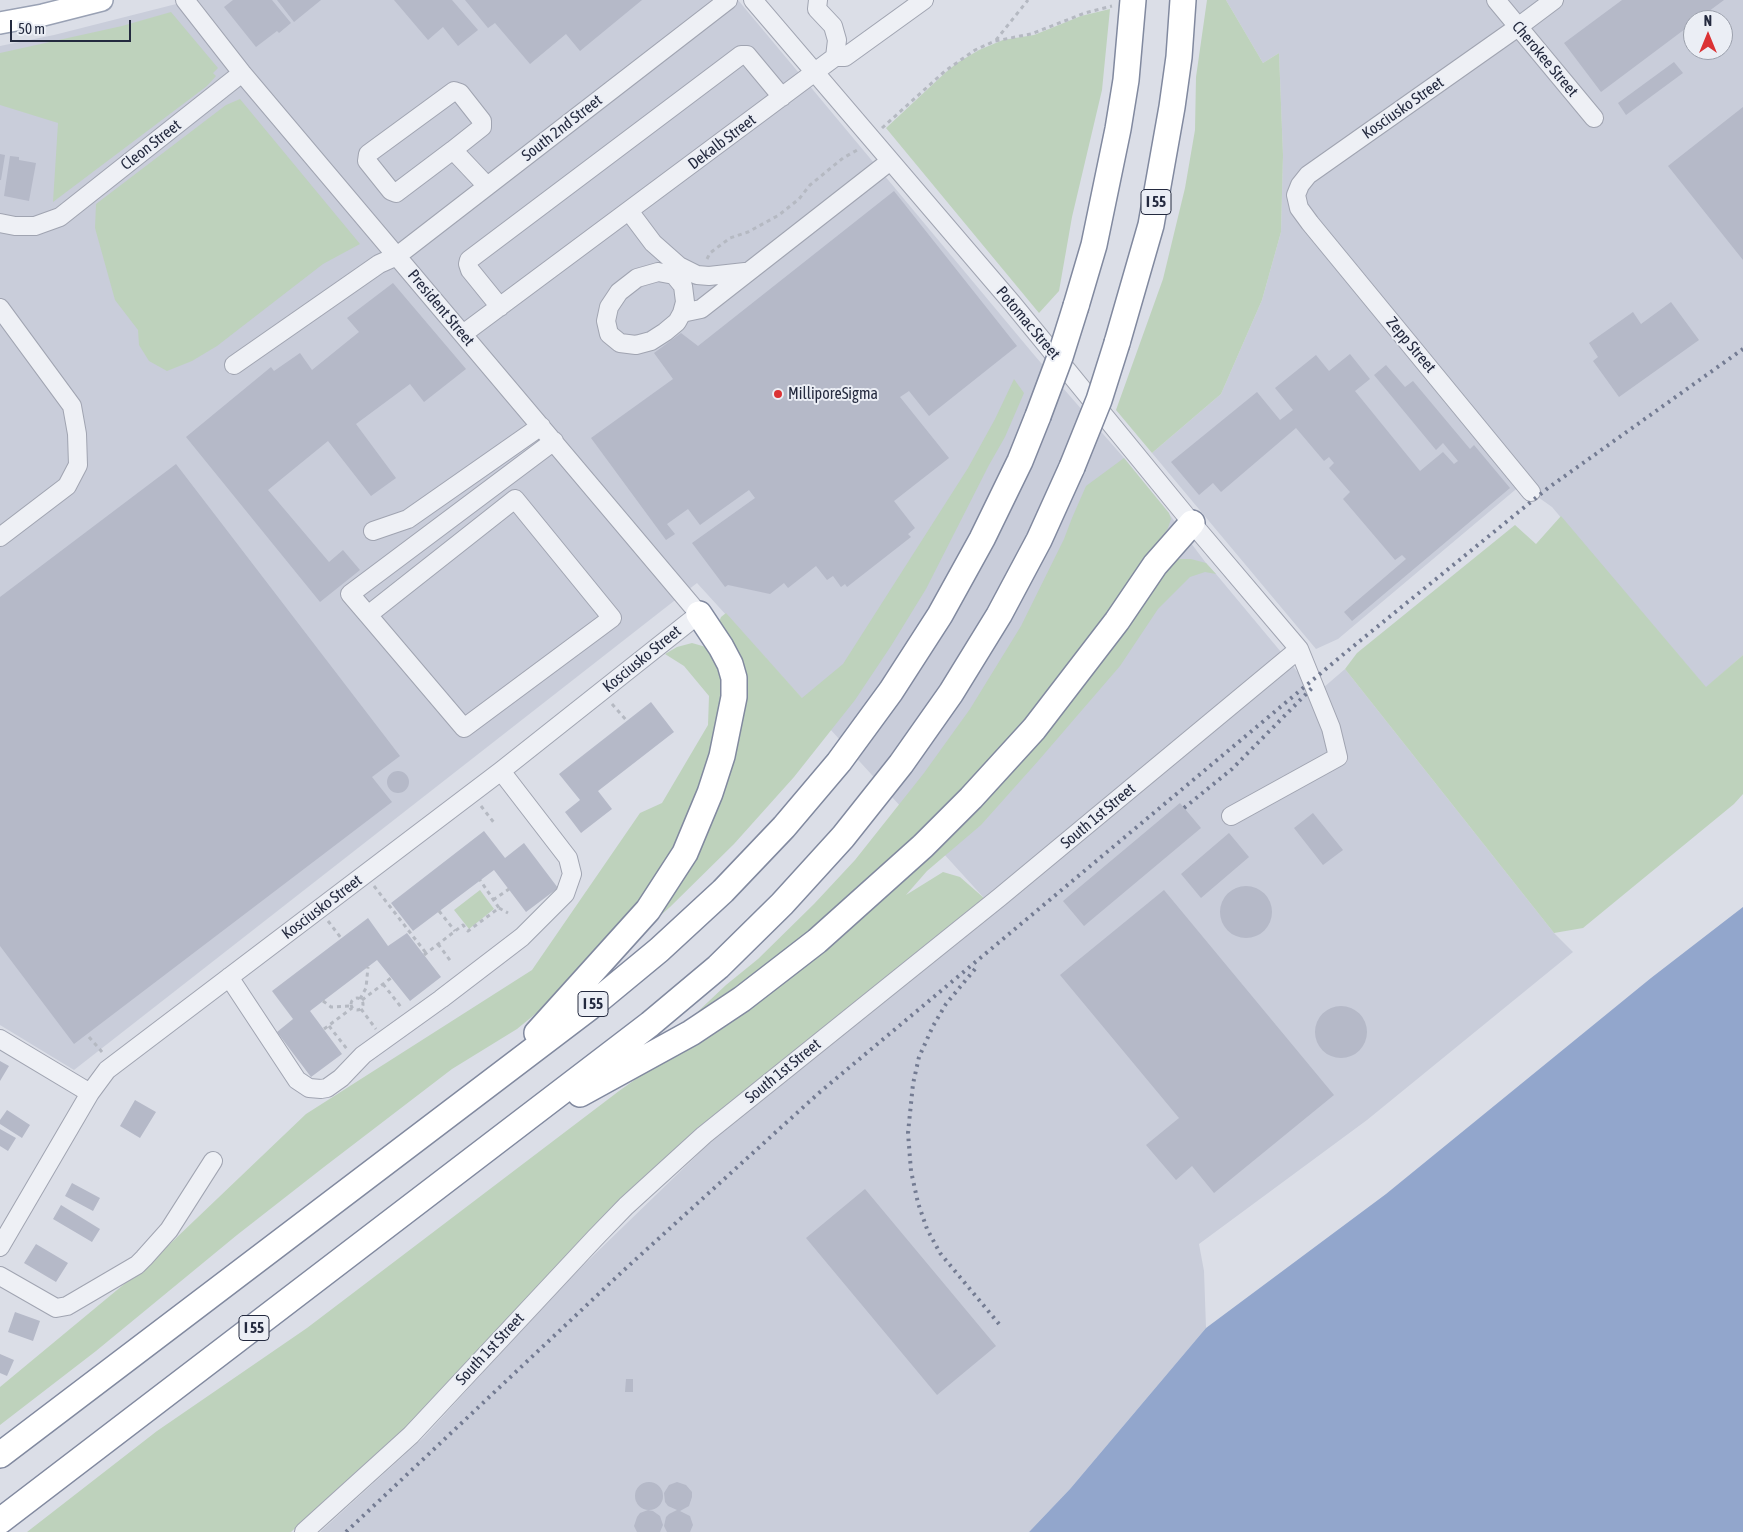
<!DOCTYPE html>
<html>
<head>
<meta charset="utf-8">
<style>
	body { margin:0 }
	#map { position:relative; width:1743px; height:1532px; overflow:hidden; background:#dbdee7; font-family:"Asap Condensed",sans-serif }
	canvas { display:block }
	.north { position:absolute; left:1683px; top:10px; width:50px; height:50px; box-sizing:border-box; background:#ebeef5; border:1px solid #9ba0ac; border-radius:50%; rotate:0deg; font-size:14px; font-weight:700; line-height:20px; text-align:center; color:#242a3f }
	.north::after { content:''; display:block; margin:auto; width:18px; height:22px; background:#db3234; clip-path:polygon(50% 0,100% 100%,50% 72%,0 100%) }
	.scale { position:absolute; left:10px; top:20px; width:121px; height:22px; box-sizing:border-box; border:2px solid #242a3f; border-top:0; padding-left:6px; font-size:15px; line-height:18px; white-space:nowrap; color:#242a3f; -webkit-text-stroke:4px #ebeef5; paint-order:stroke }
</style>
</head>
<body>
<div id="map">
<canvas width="1743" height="1532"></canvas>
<div class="north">N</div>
<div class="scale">50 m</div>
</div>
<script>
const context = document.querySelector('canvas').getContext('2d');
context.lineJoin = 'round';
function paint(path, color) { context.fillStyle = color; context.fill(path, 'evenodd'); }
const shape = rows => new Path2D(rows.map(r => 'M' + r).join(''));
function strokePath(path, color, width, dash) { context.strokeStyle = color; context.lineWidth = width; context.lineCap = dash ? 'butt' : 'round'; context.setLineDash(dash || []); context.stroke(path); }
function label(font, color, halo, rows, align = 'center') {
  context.font = font + ' "Asap Condensed",sans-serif'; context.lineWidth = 4; context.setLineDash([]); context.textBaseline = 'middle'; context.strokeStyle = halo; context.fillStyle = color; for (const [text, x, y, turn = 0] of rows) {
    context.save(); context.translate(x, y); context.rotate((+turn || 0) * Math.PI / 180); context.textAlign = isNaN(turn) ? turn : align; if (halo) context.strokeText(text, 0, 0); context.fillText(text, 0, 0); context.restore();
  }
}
const built = shape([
	[192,0,738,0,1035,356,1124,458,1169,514,1206,563,1216,574,1316,694,1345,669,1554,933,1573,952,1367,1120,1199,1244,1204,1271,1206,1328,1070,1489,1029,1532,320,1532,424,1437,562,1286,723,1130,993,913,984,898,697,583,74,1070,0,1025,0,46,54,35],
	[1226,0,1743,0,1743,655,1706,688,1552,507,1521,485,1338,639,1316,649,1152,453,1221,394,1262,300,1281,232,1283,155,1279,53,1263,63],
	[1693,20,1723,20,1723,50,1693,50]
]);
const green = shape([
	[1207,0,1226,0,1263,63,1279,53,1283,155,1281,232,1262,300,1221,394,1152,453,1116,410,1163,279,1185,188,1195,130,1196,77],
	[1110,9,1102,90,1072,217,1059,291,1039,313,886,128,946,72,957,63,979,50,1003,40,1034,35,1081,16],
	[171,12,218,68,213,73,216,76,207,86,53,202,58,123,0,105,0,53,122,26],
	[240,99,360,244,323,264,217,346,192,361,167,371,149,361,139,345,138,330,115,300,95,228,96,204,226,105],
	[1014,379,1024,393,1005,437,989,465,926,589,891,646,855,700,794,777,734,844,670,907,628,944,735,724,718,625,721,617,726,613,802,698,843,664,968,468,995,419],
	[1124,458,1169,513,1171,519,1168,528,1112,614,1007,745,898,857,771,966,690,1019,726,985,758,959,814,904,855,860,924,773,970,709,1021,626,1064,539,1072,518,1086,486],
	[1561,516,1706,687,1743,655,1743,794,1734,804,1583,928,1554,933,1345,669,1357,653,1515,525,1536,544],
	[1178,559,1191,559,1206,563,1216,574,1205,572,1190,577,1158,609,1120,666,1039,760,981,825,927,871,906,895,943,872,960,877,984,898,710,1119,585,1235,403,1430,291,1532,27,1532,157,1431,307,1328,619,1091,811,955,1169,565],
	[692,643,706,647,725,670,715,754,661,879,545,1006,517,1029,452,1069,324,1167,237,1235,96,1351,0,1425,0,1387,152,1261,306,1114,532,970,640,813,662,803,708,725,709,696,684,666,665,654,677,647],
	[480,890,494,909,469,929,454,910]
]);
const water = shape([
	[1743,907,1743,1532,1029,1532,1070,1489,1206,1328,1386,1194,1651,978]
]);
const building = shape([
	[233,0,272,0,291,23,279,33,277,31,256,47,224,7],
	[277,0,321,0,294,22],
	[394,0,452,0,478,30,458,46,443,27,428,40],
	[465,0,642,0,580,51,566,34,530,64,495,23,488,28],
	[1622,0,1724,0,1697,20,1693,20,1693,23,1601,92,1564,43],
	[1674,62,1683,73,1626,115,1618,103],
	[1743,107,1743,260,1668,166],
	[0,154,5,155,1,180,0,180],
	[10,156,19,157,19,160,36,163,29,201,4,196],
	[894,191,1017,346,929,416,909,391,900,397,949,458,894,501,915,528,908,534,911,537,847,587,845,584,841,587,833,576,827,580,816,566,788,588,784,583,770,594,728,585,725,587,692,543,755,498,749,490,700,525,688,509,667,524,675,534,666,540,591,438,673,379,654,353,681,333,698,346],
	[393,283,466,369,424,402,410,384,356,424,396,478,371,496,328,441,268,490,329,562,343,550,360,570,320,602,186,437,271,367,274,371,300,353,312,370,359,332,347,318],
	[1671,302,1699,340,1619,397,1593,361,1598,357,1589,343,1633,312,1641,324],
	[1350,354,1370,379,1355,391,1420,471,1443,452,1454,464,1458,461,1443,443,1436,450,1374,375,1386,365,1405,387,1413,381,1470,449,1474,445,1510,488,1352,621,1344,612,1406,559,1402,555,1395,560,1343,499,1350,492,1329,468,1334,463,1329,457,1324,461,1296,428,1221,492,1213,483,1199,495,1171,462,1257,392,1280,420,1293,410,1275,388,1316,355,1329,371],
	[176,464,400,756,372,777,392,802,74,1044,0,946,0,597],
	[651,702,674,732,598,791,612,809,581,833,565,812,580,800,559,774],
	'387 782a11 11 0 1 1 22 0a11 11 0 1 1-22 0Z',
	[1180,803,1201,828,1084,926,1063,901],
	[1313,813,1343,850,1323,865,1294,828],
	[484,831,505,858,524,843,558,888,526,912,494,870,413,931,391,903],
	[1229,833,1249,857,1201,898,1181,874],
	'1220 912a26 26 0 1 1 52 0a26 26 0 1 1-52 0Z',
	[1164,890,1334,1095,1214,1193,1192,1166,1176,1180,1146,1145,1179,1118,1060,975],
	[368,918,388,946,407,933,441,977,410,1001,377,960,310,1011,342,1054,311,1077,277,1032,293,1019,272,991],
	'1315 1032a26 26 0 1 1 52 0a26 26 0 1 1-52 0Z',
	[0,1061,9,1066,0,1081],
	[135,1100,156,1112,140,1138,120,1126],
	[7,1110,30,1125,22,1138,0,1124,0,1120],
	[0,1129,16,1138,8,1151,0,1146],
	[72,1183,100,1198,93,1211,65,1196],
	[865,1189,996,1346,937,1395,806,1238],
	[61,1205,100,1229,92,1242,53,1219],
	[36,1244,68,1263,56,1282,24,1263],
	[15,1312,40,1321,33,1341,8,1332],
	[0,1354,14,1360,7,1376,0,1373],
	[626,1379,633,1379,633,1392,625,1392],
	'635 1496a14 14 0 1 1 28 0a14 14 0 1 1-28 0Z',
	[677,1482,686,1485,692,1492,692,1497,689,1506,680,1511,690,1516,693,1525,690,1532,667,1532,664,1526,666,1517,669,1514,677,1510,668,1506,665,1502,664,1493,669,1485],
	[648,1510,653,1511,660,1516,663,1525,660,1532,637,1532,634,1526,637,1517,640,1513]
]);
const path = shape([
	[996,40,1028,0],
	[882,128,945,71,975,50,995,41,1031,34,1085,13,1112,6],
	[707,259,710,253,730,238,748,232,779,215,799,199,810,185,843,158,859,149],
	[612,704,627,721],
	[481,806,495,824],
	[374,886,426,953],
	[493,900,509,889],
	[499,908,508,913],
	[439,911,455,931],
	[328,921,341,938],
	[438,944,452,963],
	[424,955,463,925,468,931,499,908,480,880],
	[383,984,401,1007],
	'351 1004a6 6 0 1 1 12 0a6 6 0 1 1-12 0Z',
	[360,999,366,988,368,967],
	[362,1000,391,978],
	[323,1001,331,1007,351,1006],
	[361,1009,376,1029],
	[329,1026,347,1049],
	[324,1029,352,1008],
	[89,1037,102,1052]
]);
const minor = shape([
	[753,0,1012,303,1192,523,1299,649,1331,728,1338,757,1231,816],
	[818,0,817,9,833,26,837,40,835,57],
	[1496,0,1594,118],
	[453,150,482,127,482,121,460,93,454,91,368,154,367,161,391,191,396,193,453,150,487,186],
	[629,211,653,243,679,266,697,275,709,276,745,272],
	[0,223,15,226,35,226,60,217,242,73],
	[658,272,674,275,683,286,685,302,682,313,677,322,665,332,651,341,636,345,620,343,609,334,606,321,609,307,619,292,637,278,658,272],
	[500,307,470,270,468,264,469,260,741,55,747,55,782,97],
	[0,308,72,406,77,434,78,465,67,486,0,537],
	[682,313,701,309,889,162],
	[463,334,835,57,845,57,924,0],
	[234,365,379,264,397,256,728,0],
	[1531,492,1310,223,1299,208,1296,195,1300,185,1308,175,1518,27,1554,0],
	[373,531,408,519,541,426],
	[368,615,515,499,612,618,464,728,368,615,350,594,554,441],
	[229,977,297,1080,309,1088,321,1089,327,1088,341,1078,363,1055,441,999,522,937,565,894,572,874,568,858,501,771],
	[0,1039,90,1093],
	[0,1247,90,1093,107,1070,501,771,699,614,242,73,185,0],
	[0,1276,56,1308,67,1306,137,1265,144,1258,169,1230,213,1161],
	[304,1532,411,1435,595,1238,626,1206,704,1135,1000,897,1299,649]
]);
const major = shape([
	[0,23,43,15,102,0]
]);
const highway = shape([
	[1076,306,1094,245,1118,129,1126,80,1133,0],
	[1117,343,1151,225,1172,107,1179,57,1183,0],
	[537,1033,648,910,685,853,710,793,722,756,734,697,734,678,730,664,721,647,699,614],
	[580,1094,691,1033,742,999,817,941,923,846,971,798,1034,729,1117,621,1155,565,1192,523],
	[0,1455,590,1007,659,950,723,891,784,827,839,762,891,691,940,615,982,539,1020,461,1038,416],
	[0,1521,650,1024,718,967,782,904,843,837,901,764,951,693,999,615,1039,540,1072,467]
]);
const rail = shape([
	[1184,808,1232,769,1312,688],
	[975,969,946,1004,933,1026,919,1057,913,1084,908,1133,911,1171,918,1203,927,1229,940,1253,999,1324],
	[346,1532,624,1270,820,1092,1345,653,1548,488,1743,349]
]);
const highwayBridge = shape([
	[1038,416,1060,357,1076,306],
	[1072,467,1099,400,1117,343]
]);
const markers = [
	[778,394,5,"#db3234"]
];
const shields = [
	[1156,202,30],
	[593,1004,30],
	[254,1328,30]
];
const shieldNames = [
	["I 55",1156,202],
	["I 55",593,1004],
	["I 55",254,1328]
];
const streetNames = [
	["Cherokee Street",1545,59,50],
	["Kosciusko Street",1403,108,-35],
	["South 2nd Street",562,128,-38],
	["Dekalb Street",722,142,-37],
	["Cleon Street",151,145,-38],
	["President Street",441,308,50],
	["Potomac Street",1028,323,50],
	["Zepp Street",1411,345,50],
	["Kosciusko Street",642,659,-39],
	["South 1st Street",1098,816,-40],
	["Kosciusko Street",322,907,-37],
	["South 1st Street",783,1071,-39],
	["South 1st Street",490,1349,-47]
];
const poiNames = [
	["MilliporeSigma",788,394]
];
paint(built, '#c9cdda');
paint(green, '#bed2bc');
paint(water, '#92a6cc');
paint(building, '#b5b9c8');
strokePath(minor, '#a0a4b1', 20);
strokePath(major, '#99a1b4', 24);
strokePath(highway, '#81899f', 28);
strokePath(path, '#b5b9c2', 3, [4, 4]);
strokePath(minor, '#eef0f5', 18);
strokePath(major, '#fff', 21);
strokePath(highway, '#fff', 25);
strokePath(rail, '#737b92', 4, [2.5, 5]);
strokePath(highwayBridge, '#81899f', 28, []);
strokePath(highwayBridge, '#fff', 25);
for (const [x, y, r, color] of markers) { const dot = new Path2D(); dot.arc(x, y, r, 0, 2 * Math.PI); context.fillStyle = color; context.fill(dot); strokePath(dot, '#ebeef5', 2); }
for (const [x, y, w] of shields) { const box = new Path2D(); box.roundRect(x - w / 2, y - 12.5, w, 25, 4); context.fillStyle = '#ebeef5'; context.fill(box); strokePath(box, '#242a3f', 1); }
label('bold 15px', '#242a3f', null, shieldNames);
label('16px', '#242a3f', '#ebeef5', streetNames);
label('16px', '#242a3f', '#ebeef5', poiNames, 'left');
</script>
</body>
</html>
